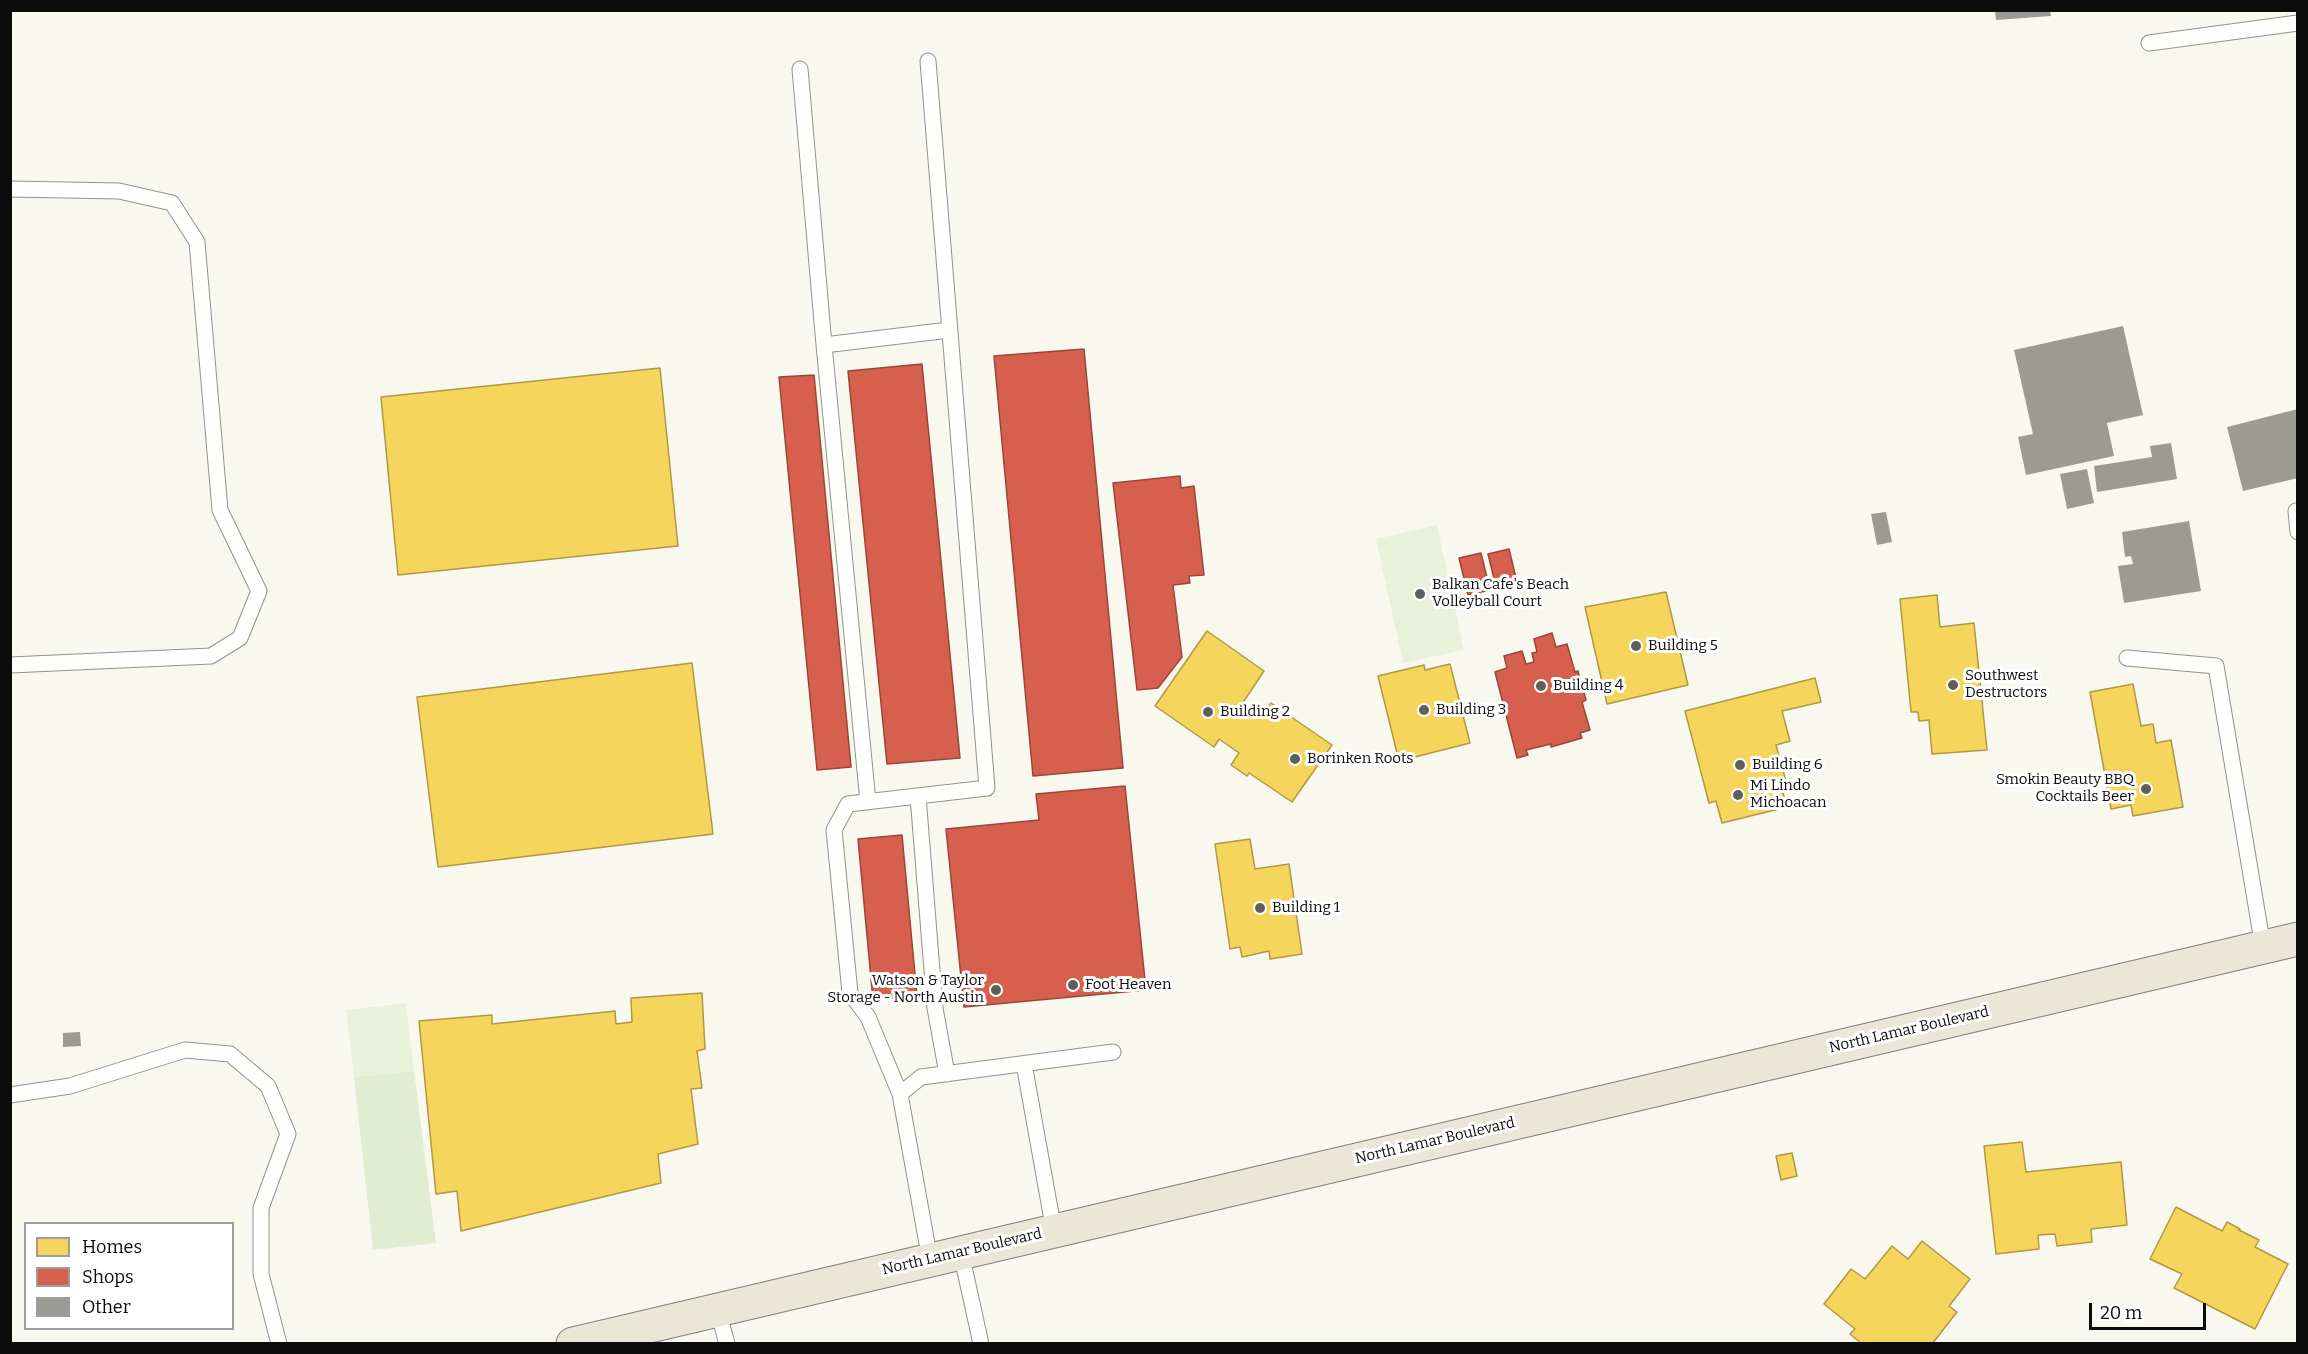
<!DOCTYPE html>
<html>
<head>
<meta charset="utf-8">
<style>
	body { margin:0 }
	#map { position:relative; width:2308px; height:1354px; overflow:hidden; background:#f9f8ef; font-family:Bitter,serif }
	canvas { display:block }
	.frame { position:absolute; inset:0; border:12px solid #0b0b0b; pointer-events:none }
	.legend { position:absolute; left:24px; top:1222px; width:210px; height:108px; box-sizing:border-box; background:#fff; border:2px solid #9d9d9d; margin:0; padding:8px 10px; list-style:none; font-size:18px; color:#0b0b0b }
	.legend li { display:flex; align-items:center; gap:12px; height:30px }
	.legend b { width:30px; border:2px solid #9d9d9d }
	.scale { position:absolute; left:2089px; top:1303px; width:117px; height:27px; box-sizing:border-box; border:3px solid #0b0b0b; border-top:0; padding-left:8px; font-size:18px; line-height:21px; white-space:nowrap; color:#0b0b0b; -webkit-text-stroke:4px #fff; paint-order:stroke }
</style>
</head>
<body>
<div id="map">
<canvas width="2308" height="1354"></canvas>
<div class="frame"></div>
<ul class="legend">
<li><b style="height:16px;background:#f6d55c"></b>Homes</li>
<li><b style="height:16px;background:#d6604d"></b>Shops</li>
<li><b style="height:16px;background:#9c9a95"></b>Other</li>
</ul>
<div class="scale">20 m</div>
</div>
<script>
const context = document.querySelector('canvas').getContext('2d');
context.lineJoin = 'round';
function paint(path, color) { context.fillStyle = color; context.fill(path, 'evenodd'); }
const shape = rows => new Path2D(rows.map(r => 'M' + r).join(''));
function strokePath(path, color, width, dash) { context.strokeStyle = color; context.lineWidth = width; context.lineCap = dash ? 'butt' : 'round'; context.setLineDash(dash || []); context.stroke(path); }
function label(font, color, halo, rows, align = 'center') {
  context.font = font + ' Bitter,serif'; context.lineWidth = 6; context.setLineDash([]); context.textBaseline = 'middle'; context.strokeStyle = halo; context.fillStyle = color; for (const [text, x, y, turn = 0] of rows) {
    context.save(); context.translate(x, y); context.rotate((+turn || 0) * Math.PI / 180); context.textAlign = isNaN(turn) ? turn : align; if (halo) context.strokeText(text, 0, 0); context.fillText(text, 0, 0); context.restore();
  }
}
const green = shape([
	[414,1071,436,1243,373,1250,354,1077]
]);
const pitch = shape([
	[1437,525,1464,650,1403,663,1376,539],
	[406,1003,414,1071,354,1077,346,1010]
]);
const homes = shape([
	[660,368,678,546,398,575,381,397,660,368],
	[1666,592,1688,685,1607,704,1585,607,1666,592],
	[1937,595,1940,627,1974,623,1987,750,1932,754,1929,720,1919,721,1918,712,1911,712,1900,599,1937,595],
	[1207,631,1264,671,1242,704,1261,717,1271,703,1332,745,1292,802,1249,773,1247,776,1231,765,1239,753,1219,739,1214,747,1155,706,1207,631],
	[692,663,713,834,438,867,417,697,692,663],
	[1450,664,1470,743,1399,761,1378,676,1424,665,1425,670,1450,664],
	[1815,678,1821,702,1782,711,1790,741,1776,745,1787,785,1781,786,1787,807,1722,823,1716,801,1709,803,1685,711,1815,678],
	[2133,684,2141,726,2153,724,2156,743,2171,740,2183,807,2133,816,2131,805,2111,809,2090,692,2133,684],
	[1250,839,1255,869,1289,864,1302,954,1270,959,1269,951,1242,957,1240,947,1230,949,1215,844,1250,839],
	[702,993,705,1049,697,1051,702,1088,691,1089,698,1144,658,1154,661,1183,461,1231,457,1191,436,1194,419,1021,492,1015,492,1024,615,1011,616,1024,632,1022,631,998,702,993],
	[2022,1142,2026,1172,2121,1162,2127,1225,2091,1229,2092,1242,2057,1246,2055,1234,2038,1235,2039,1249,1996,1254,1984,1146,2022,1142],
	[1792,1153,1797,1176,1781,1180,1776,1156,1792,1153],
	[2176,1207,2222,1231,2227,1222,2240,1229,2239,1230,2259,1240,2255,1247,2288,1264,2255,1329,2174,1288,2182,1274,2150,1259,2176,1207],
	[1922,1241,1970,1279,1949,1306,1957,1312,1932,1344,1862,1344,1850,1334,1855,1329,1824,1304,1851,1269,1865,1279,1892,1246,1908,1259,1922,1241]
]);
const shops = shape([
	[1084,349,1123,768,1033,776,994,356,1084,349],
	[922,364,960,758,887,764,848,371,922,364],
	[814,375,851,767,817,770,779,377,814,375],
	[1180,476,1181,488,1194,486,1204,575,1189,576,1190,583,1173,585,1182,657,1158,688,1137,690,1113,483,1180,476],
	[1509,549,1518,586,1497,591,1488,554,1509,549],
	[1481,553,1490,590,1468,595,1459,558,1481,553],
	[1552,633,1556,647,1567,644,1575,672,1578,671,1586,700,1582,702,1590,730,1580,733,1582,738,1551,747,1551,744,1526,750,1528,755,1517,758,1495,672,1507,668,1504,656,1522,651,1526,664,1534,662,1532,653,1537,652,1534,639,1552,633],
	[1125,786,1146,990,964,1007,946,829,1039,820,1036,794,1125,786],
	[902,835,917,996,873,1000,858,839,902,835]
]);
const building = shape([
	[1995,10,2050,10,2051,16,1996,20],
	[2123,326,2143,415,2107,423,2114,456,2026,475,2018,437,2033,434,2014,350],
	[2298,409,2298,478,2243,491,2227,427],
	[2171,443,2177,479,2097,492,2094,466,2152,457,2150,446],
	[2087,469,2094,503,2067,509,2060,474],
	[1886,512,1892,542,1877,545,1871,514],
	[2189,521,2201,591,2124,603,2118,566,2133,564,2131,556,2125,557,2122,532],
	[80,1032,81,1046,63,1047,63,1033]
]);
const service = shape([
	[2149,43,2298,23],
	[800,69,824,345,868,802],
	[10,189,119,191,172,203,197,242,220,510,259,591,240,638,211,656,10,665],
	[824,345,949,330],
	[2296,511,2298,532],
	[2127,658,2216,666,2263,947],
	[918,796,935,1008,947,1074],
	[1024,1064,1054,1231],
	[900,1094,868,1017,850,993,834,830,848,804,987,788,928,61],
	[10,1095,70,1086,185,1050,230,1054,268,1086,288,1134,261,1208,261,1274,279,1344],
	[961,1253,981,1344],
	[930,1260,900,1094,921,1077,1113,1052],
	[718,1310,727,1344]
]);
const primary = shape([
	[573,1344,2298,939]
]);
const markers = [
	[1420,594,6,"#5e5e5b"],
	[1636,646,6,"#5e5e5b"],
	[1953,685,6,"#5e5e5b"],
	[1541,686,6,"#5e5e5b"],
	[1424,710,6,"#5e5e5b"],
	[1208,712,6,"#5e5e5b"],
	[1295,759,6,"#5e5e5b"],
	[1740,765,6,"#5e5e5b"],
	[2146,789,6,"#5e5e5b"],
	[1738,795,6,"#5e5e5b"],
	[1260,908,6,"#5e5e5b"],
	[1073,985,6,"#5e5e5b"],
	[996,990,6,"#5e5e5b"]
];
const poiNames = [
	["Balkan Cafe's Beach",1432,585],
	["Volleyball Court",1432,602],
	["Building 5",1648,646],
	["Southwest",1965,676],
	["Destructors",1965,693],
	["Building 4",1553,686],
	["Building 3",1436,710],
	["Building 2",1220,712],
	["Borinken Roots",1307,759],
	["Building 6",1752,765],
	["Smokin Beauty BBQ",2134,780,"right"],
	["Cocktails Beer",2134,797,"right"],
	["Mi Lindo",1750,786],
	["Michoacan",1750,803],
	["Building 1",1272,908],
	["Watson & Taylor",984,981,"right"],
	["Storage - North Austin",984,998,"right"],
	["Foot Heaven",1085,985]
];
const streetNames = [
	["North Lamar Boulevard",1909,1030,-13],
	["North Lamar Boulevard",1435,1141,-13],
	["North Lamar Boulevard",962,1252,-13]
];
paint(green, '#e0edd1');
paint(pitch, '#eaf1da');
paint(homes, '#f6d55c');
strokePath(homes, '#b09844', 1.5);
paint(shops, '#d6604d');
strokePath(shops, '#994639', 1.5);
paint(building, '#9c9a95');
strokePath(service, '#92928e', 17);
strokePath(primary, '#7f7f7b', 35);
strokePath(service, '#fefefd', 15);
strokePath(primary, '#eae7d9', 33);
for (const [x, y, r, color] of markers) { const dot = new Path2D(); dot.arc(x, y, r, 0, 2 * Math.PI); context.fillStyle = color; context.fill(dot); strokePath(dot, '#fff', 2); }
label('15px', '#0b0b0b', '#fff', poiNames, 'left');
label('15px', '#0b0b0b', '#fff', streetNames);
</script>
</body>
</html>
